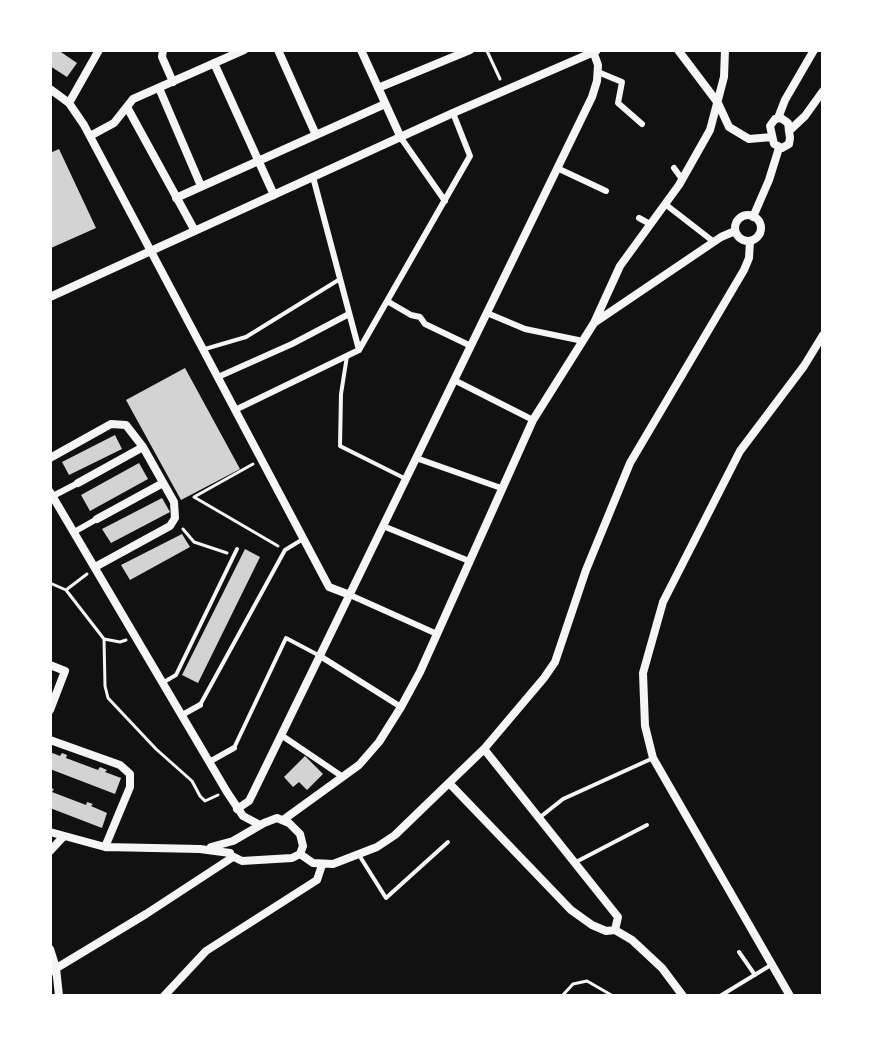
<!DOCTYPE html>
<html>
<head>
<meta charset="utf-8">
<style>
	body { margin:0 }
	#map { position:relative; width:873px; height:1046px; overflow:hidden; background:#111; font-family:"Space Grotesk",sans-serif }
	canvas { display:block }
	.frame { position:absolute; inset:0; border:52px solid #fff; pointer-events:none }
</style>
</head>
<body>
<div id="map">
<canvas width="873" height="1046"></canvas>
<div class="frame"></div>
</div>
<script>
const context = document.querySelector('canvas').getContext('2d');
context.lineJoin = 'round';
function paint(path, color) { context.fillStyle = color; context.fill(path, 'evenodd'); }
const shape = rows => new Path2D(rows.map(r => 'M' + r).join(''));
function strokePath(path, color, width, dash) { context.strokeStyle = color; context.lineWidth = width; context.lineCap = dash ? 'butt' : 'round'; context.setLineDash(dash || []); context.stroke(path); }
const building = shape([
	[50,50,58,50,77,63,67,77,50,66],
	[59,149,96,228,51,248,50,153],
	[185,368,240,469,181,500,126,400],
	[115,435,122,449,69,475,62,462],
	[139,463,148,479,90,511,81,495],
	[162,498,170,512,111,543,102,529],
	[182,534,190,547,130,580,121,565],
	[245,549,260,557,198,683,182,675],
	[50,752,60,756,62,753,67,755,66,758,98,770,100,767,107,770,105,772,121,778,115,794,50,769],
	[305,756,323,774,307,790,299,782,293,787,284,777],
	[50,788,54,789,52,792,86,805,87,802,93,804,91,806,107,813,102,828,50,808]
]);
const path = shape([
	[482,50,487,51,500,79],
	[194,497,278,546],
	[194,497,253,464],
	[183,529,194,542,227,553],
	[50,583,66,590,87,574],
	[66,590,104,639,120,642,126,640],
	[104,639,105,686,108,698,156,749,192,781,200,796,205,801,218,795],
	[562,996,573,984,587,981,613,996]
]);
const service = shape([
	[205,349,246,337,340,279],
	[347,356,341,394,340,446,406,479],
	[164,682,176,675,237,549],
	[200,705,285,550,303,539],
	[234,748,286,638,320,656],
	[539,818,563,799,651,759],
	[359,855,386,898,448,842],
	[574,863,647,825],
	[739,952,755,975],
	[720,996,771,965]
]);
const pedestrian = shape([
	[598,72,622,82,618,103,642,124],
	[401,138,445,201],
	[557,168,606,191],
	[674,168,682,179],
	[313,177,359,350],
	[665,204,714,242],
	[639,218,650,224],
	[387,301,411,315,420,317,425,324,471,346],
	[487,313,525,329,583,341],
	[218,377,292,344,349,314],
	[454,380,533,420],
	[235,410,359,350,470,156,453,113],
	[416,458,501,488],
	[53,496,78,483],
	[383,526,469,561],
	[74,532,97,519],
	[350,595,437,634],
	[320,656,401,707],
	[182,715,200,705],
	[281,735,343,777],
	[209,762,234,748]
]);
const minor = shape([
	[163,50,162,57,173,82],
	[278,50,316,135],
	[361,50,401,138],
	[678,50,718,103,729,127,749,139,772,137],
	[214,63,274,195],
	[159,88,201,186],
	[378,88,470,50],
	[50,89,69,103,84,125,329,587,350,595],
	[69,103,99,50],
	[127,107,195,231],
	[778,118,785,100,814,50],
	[781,118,788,123,790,138,789,144,782,148,774,144,770,126,775,119,781,118],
	[789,131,805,116,823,91],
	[90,136,114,123,133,99,244,50],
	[176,198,385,104],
	'735 228a13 13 0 1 1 26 0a13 13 0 1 1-26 0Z',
	[753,217,769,180,779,148],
	[50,297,453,113,596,51],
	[594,323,721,237,735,231],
	[50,458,111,424,126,425,143,447,174,502,175,518,170,526,95,567],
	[78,483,143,447],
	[50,492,227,792,243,816,260,825],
	[97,519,163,483],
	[50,665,65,671,50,710],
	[50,740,120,765,130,774,130,787,105,847],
	[484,749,618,917,615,930],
	[450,784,571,910,592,925,606,931,615,930,632,940,662,968,683,996],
	[237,809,249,801,253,793,592,97,597,81,598,65,593,51],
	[283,820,359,765,379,742,401,707,420,672,533,420,594,323,620,266,679,185,710,130,724,77,725,50],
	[50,832,105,847,200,849,230,853],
	[211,847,233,841,264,823,277,818,289,823,300,834,303,846,300,854],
	[50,851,63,837],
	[300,854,313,863,333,864,377,847,395,835,484,749,544,678,555,662,586,570,630,463,744,270,749,258,750,241],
	[232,856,242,861,292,858,300,854],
	[50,949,56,968,59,996],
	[50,972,146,914,233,857],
	[164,996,206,951,317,880,322,865],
	[790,996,653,758,645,726,643,673,663,602,740,451,804,366,823,335]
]);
paint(building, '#d3d3d3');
strokePath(path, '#f5f5f5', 3);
strokePath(service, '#f5f5f5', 4);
strokePath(pedestrian, '#f5f5f5', 6);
strokePath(minor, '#f5f5f5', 8);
</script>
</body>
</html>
